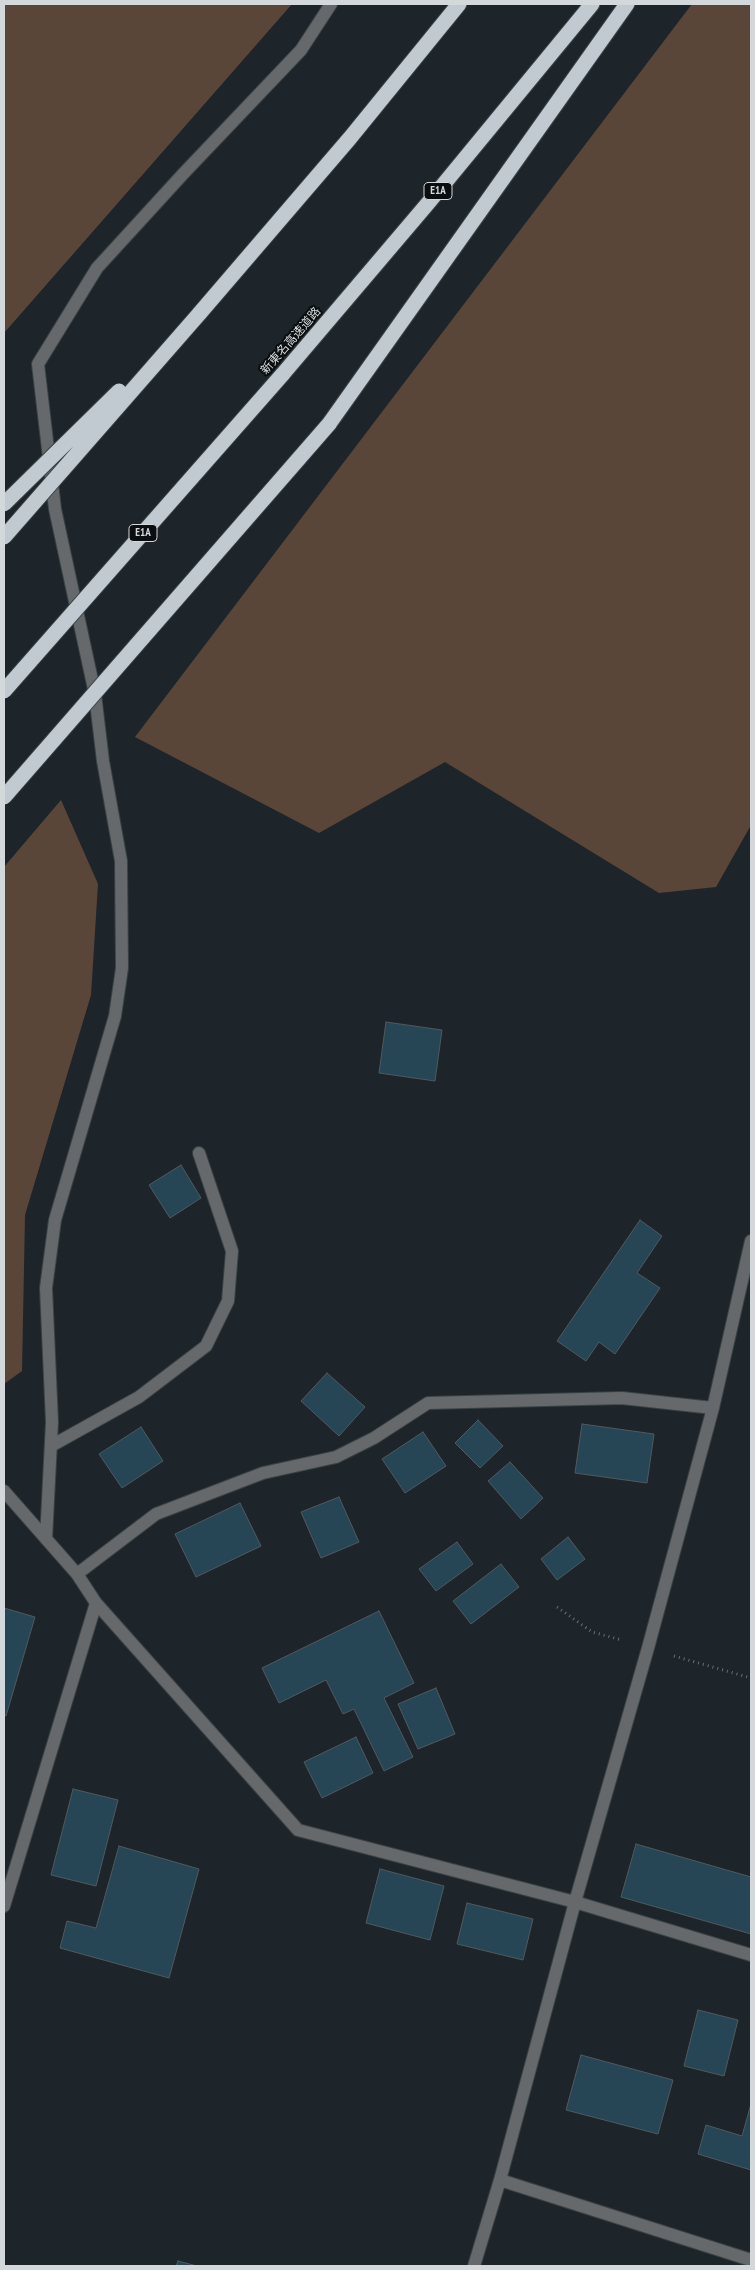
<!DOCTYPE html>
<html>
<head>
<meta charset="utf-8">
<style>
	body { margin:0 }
	#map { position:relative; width:755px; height:2270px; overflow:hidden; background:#1e252a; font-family:"PT Sans Narrow",sans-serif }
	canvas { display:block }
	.frame { position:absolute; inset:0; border:5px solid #d3d8db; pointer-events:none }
</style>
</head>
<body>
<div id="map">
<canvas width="755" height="2270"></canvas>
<div class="frame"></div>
</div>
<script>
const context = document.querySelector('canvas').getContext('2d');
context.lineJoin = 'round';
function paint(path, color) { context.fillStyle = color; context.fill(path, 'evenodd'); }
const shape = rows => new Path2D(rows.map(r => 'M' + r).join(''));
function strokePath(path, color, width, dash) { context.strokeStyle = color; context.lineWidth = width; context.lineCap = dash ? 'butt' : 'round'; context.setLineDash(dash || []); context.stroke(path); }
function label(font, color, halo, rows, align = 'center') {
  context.font = font + ' "PT Sans Narrow","Noto Sans JP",sans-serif'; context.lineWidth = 4; context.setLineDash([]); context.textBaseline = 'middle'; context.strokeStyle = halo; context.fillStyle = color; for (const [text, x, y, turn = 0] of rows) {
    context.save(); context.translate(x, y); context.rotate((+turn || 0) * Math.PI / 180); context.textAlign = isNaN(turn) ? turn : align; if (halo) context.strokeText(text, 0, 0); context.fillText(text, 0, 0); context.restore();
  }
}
const green = shape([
	[4,4,292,4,4,333],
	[692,4,751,4,751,825,716,887,659,893,445,762,319,833,135,737],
	[61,800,98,884,91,995,25,1215,22,1371,4,1384,4,867]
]);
const building = shape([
	[386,1022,442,1030,435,1081,379,1073,386,1022],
	[181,1165,201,1198,170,1218,149,1185,181,1165],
	[640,1220,662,1236,637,1273,660,1288,615,1354,599,1342,586,1361,557,1341,640,1220],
	[327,1373,365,1407,339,1436,301,1401,327,1373],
	[478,1420,503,1446,480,1468,455,1443,478,1420],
	[582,1424,654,1434,647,1483,575,1473,582,1424],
	[141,1427,163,1461,122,1488,99,1454,141,1427],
	[423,1432,446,1466,405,1493,382,1459,423,1432],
	[510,1462,543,1498,521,1519,488,1481,510,1462],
	[339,1497,359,1542,321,1558,301,1512,339,1497],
	[240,1503,261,1546,196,1577,175,1534,240,1503],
	[568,1537,585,1559,557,1580,541,1559,568,1537],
	[457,1542,473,1564,436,1591,419,1569,457,1542],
	[501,1564,519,1587,471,1624,453,1601,501,1564],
	[4,1608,35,1617,6,1716,4,1715,4,1608],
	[379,1611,414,1683,384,1698,413,1757,384,1771,354,1709,343,1714,326,1680,279,1703,262,1668,379,1611],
	[436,1688,455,1734,418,1749,398,1704,436,1688],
	[356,1737,373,1773,322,1798,304,1762,356,1737],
	[73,1789,118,1800,96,1886,51,1875,73,1789],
	[636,1844,751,1877,751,1934,621,1897,636,1844],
	[119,1846,199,1869,169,1978,60,1948,67,1921,96,1928,119,1846],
	[380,1869,444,1886,430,1940,366,1923,380,1869],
	[467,1903,533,1919,523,1960,457,1944,467,1903],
	[698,2010,738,2020,724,2076,684,2066,698,2010],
	[581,2055,673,2080,658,2134,566,2110,581,2055],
	[751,2104,751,2170,698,2154,706,2125,742,2136,751,2104],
	[178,2261,197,2266,176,2266,178,2261]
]);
const path = shape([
	[557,1607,592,1632,622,1640],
	[674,1656,751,1678]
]);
const minor = shape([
	[51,1446,139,1397,206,1346,228,1301,232,1251,199,1153],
	[4,1491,77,1574,96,1603,298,1830,575,1902,751,1955],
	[46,1539,52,1422,46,1288,55,1220,115,1016,122,968,121,861,103,761,95,694,55,509,38,364,97,268,183,174,301,50,331,4],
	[77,1574,156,1514,263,1473,336,1457,374,1438,428,1403,622,1398,713,1408],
	[4,1906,96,1603],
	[500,2180,751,2260],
	[474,2266,500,2180,575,1902,648,1648,713,1408,751,1241]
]);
const highway = shape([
	[199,314,350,138,459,4],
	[282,375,429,202,592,4],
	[329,424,627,4]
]);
const highwayBridge = shape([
	[4,504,119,391],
	[4,537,199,314],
	[4,691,282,375],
	[4,797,329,424]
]);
const shields = [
	[438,191,28],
	[143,533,28]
];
const shieldNames = [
	["E1A",438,191],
	["E1A",143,533]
];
const streetNames = [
	["新東名高速道路",291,341,-49]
];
paint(green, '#5a4638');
paint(building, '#264656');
strokePath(building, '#50595e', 1);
strokePath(minor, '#3b4246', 14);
strokePath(highway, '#3b4246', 17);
strokePath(path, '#696f73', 3, [1, 4]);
strokePath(minor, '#65696b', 12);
strokePath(highway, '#c0cad0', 15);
strokePath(highwayBridge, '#3b4246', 17, []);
strokePath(highwayBridge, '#c0cad0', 15);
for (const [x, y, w] of shields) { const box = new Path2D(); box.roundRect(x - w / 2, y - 8.5, w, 17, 4); context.fillStyle = '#0a0e10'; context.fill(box); strokePath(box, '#d3d8db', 1); }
label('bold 11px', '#d3d8db', null, shieldNames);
label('12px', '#d3d8db', '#0a0e10', streetNames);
</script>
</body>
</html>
